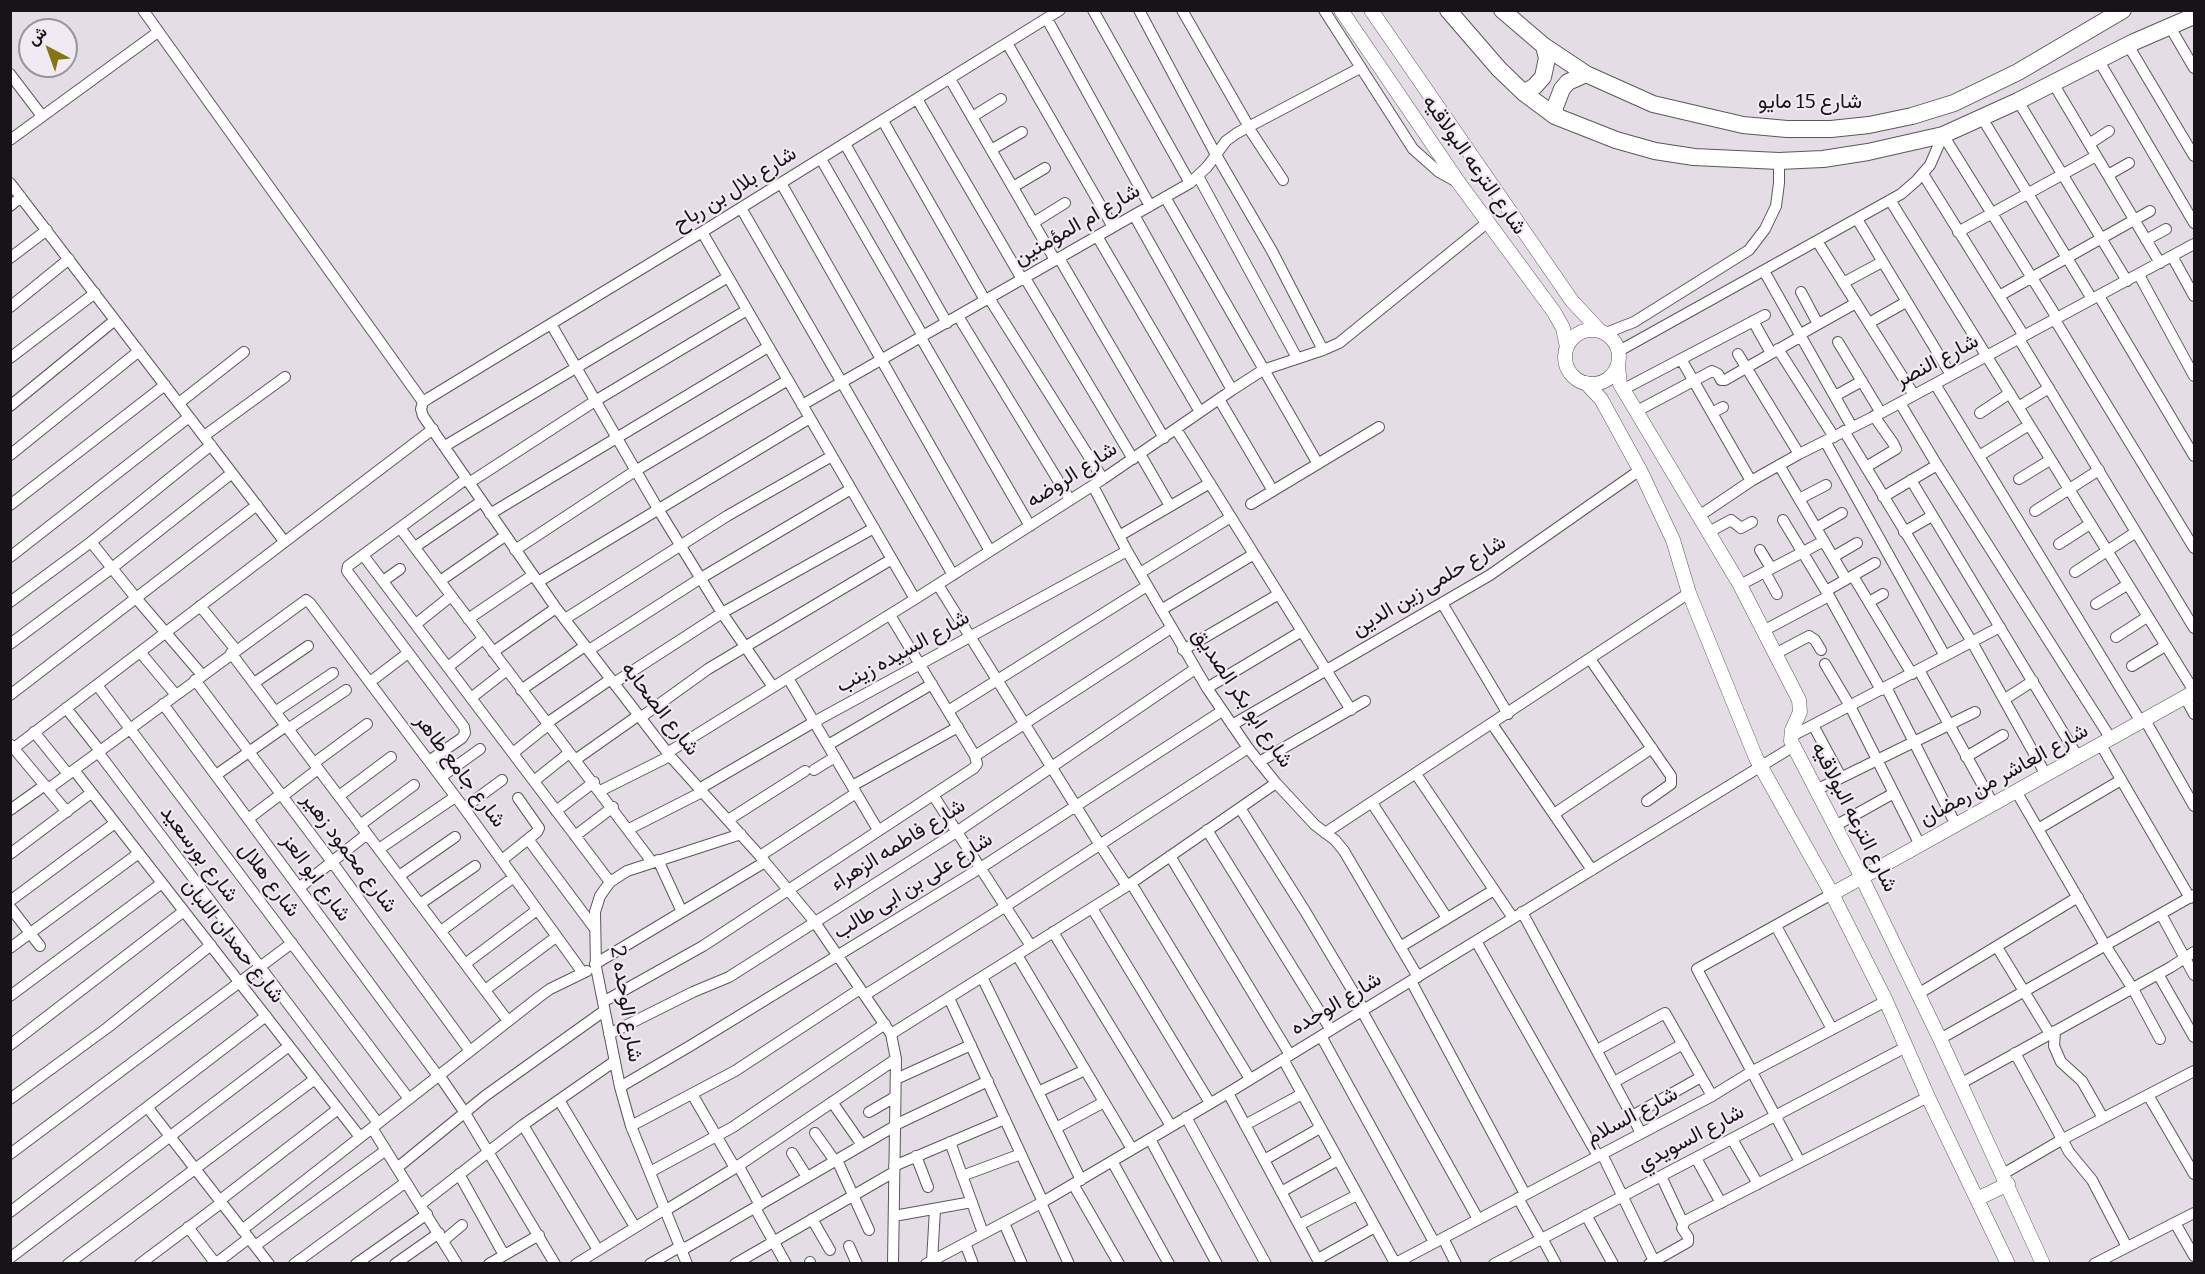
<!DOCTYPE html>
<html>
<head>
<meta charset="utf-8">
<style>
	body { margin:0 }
	#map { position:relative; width:2205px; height:1274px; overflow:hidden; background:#e4dde5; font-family:Bitter,Vazirmatn,serif }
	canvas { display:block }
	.frame { position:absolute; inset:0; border:12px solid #161416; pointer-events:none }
	.north { position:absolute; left:18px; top:18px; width:60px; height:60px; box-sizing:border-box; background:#f1eaf2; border:2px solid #99949a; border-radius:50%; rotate:319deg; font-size:16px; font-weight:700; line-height:24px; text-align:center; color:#161416 }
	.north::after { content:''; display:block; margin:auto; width:21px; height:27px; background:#857518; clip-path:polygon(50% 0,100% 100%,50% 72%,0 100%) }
</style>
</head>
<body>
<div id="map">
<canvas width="2205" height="1274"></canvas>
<div class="frame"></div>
<div class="north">ش</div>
</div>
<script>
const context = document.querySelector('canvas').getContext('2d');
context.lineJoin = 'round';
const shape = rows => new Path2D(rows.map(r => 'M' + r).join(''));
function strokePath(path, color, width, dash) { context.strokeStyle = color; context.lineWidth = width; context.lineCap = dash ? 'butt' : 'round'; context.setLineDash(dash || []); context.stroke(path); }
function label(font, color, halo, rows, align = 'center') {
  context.font = font + ' Bitter,Vazirmatn,serif'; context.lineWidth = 4.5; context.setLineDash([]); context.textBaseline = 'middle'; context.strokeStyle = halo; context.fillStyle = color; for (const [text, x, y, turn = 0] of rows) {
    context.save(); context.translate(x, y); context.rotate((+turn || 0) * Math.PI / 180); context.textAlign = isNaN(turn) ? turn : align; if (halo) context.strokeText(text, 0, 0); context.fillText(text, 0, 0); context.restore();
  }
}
const minor = shape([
	[143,10,423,402],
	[1093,10,1190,183],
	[1139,10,1215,153,1272,251,1323,350],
	[1182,10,1249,127],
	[1324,10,1413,149,1439,172,1459,183],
	[1047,19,1150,206],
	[2170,27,2194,68],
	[1007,43,1113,227],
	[2128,45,2194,156],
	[2099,61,2194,223],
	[10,74,42,116],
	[950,79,1055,260],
	[2053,83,2160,263],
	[917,99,1022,279],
	[2018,101,2127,281],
	[972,117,1001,99],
	[1982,118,2092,299],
	[883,121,985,300],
	[1248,127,1283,180],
	[1943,135,2057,318],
	[10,140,158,32],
	[845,144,947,323],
	[2089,144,2109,131],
	[991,150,1022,132],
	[821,159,923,336],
	[1923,174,2024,336],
	[2108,175,2129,163],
	[1198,176,1297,358],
	[10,183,284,541],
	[781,183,990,551],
	[1013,187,1045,168],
	[1165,197,1318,464],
	[1890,200,2194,691],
	[10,206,21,197],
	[741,208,953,575],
	[1134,215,1232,390],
	[1857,219,1951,375],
	[1033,223,1065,203],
	[702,232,915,599],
	[1958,232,2096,156],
	[1097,236,1200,412],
	[2146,240,2166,229],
	[1817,241,1914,395],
	[2172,256,2194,296],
	[10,258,47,230],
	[1059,258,1164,438],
	[1764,271,1852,427],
	[2139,275,2194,376],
	[1025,278,1133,459],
	[1843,283,1882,262],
	[1801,292,1818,324],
	[1999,296,2150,211],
	[2099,296,2194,456],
	[989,298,1103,479],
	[10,307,69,259],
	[958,316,1070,500],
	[2055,320,2194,548],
	[1753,321,1771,353],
	[1869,323,1906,302],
	[551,324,658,509,722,613,773,687],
	[1606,333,1634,322,1749,250,1765,229,1776,206,1779,183,1779,161],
	[1799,335,1856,303],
	[921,338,1030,526],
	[2019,339,2194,628],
	[1838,342,1881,413],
	[1778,349,1834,437],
	[1619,351,1901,194,1916,181,1930,165,1943,135],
	[1738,354,1799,454],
	[10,358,95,293],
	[1681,359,1751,481],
	[1935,384,2141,722],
	[1624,389,1765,315],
	[1835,396,1862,381],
	[1219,399,1273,491],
	[179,403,244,352],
	[1900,403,1937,465,2111,739],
	[802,405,1190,183,1207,167,1226,141,1237,133,1360,68],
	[10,406,115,320],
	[2018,407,2049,388],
	[1637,411,1712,371,1718,374,1721,380,1725,380,1800,337],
	[1712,413,1723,407],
	[1980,413,2010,393],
	[1176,429,1351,710],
	[1844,431,1972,642,2046,775],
	[204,436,285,377],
	[1825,441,1945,656],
	[445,446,728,277],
	[1140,454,1170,506],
	[10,455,139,351],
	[1979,456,2029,425],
	[1779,465,1846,579],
	[1866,467,1896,449,1893,443,1874,416],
	[2019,479,2050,460],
	[1911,480,2078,757],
	[469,483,595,401,747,310],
	[1093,486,1127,551,1207,688,1248,748,1276,783,1315,825,1335,840,1344,851,1418,977],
	[1883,497,1937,465],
	[1799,499,1826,485],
	[1251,504,1379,427],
	[10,505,165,385],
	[2035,511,2099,470],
	[490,514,768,347],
	[1699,516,1751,481,1799,454,1881,413,2194,244],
	[1783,520,1829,596,1881,690],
	[400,528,652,862],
	[1816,528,1842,513],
	[1709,532,1731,520,1741,528,1752,522],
	[1904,532,1932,516],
	[1119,536,1210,483],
	[91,542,136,598,202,675],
	[2059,544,2090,524],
	[415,547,482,501],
	[515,550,635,471,788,380],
	[1760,550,1771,568],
	[363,555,610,882],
	[10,557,189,417],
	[1833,557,1857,543],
	[1765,572,1777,594],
	[2075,572,2136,532],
	[1140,573,1231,517],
	[1853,576,1912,674],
	[383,581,400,569],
	[440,581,505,536],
	[538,582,810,418],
	[938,585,1100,845,1127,886],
	[1740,585,1824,541],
	[1826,591,1875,563],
	[10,602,91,542,211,445],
	[1869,602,1883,594],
	[1442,603,1508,714],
	[2096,604,2127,585],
	[200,606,236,650],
	[1161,610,1254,554],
	[468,619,533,575],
	[565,619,727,516,832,456],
	[416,624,451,596],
	[1763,631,1829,596],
	[2116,637,2147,617],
	[10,644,112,568,232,473],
	[589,650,701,578,851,489],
	[1183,650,1279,594],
	[140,652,176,695],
	[493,652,556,608],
	[231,653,508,1021],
	[1775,654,1809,636,1815,640,1821,650],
	[1590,659,1671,776,1671,784,1647,801],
	[1825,664,1850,706,1920,845],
	[2132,666,2165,646],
	[448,667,483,639],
	[1919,670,1993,804],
	[788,678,878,830],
	[195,680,332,862,470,1051],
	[370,682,408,653],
	[254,683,308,646],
	[614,683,722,613,874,528],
	[97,685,409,1099],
	[1886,687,1956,825],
	[1207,688,1302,631],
	[521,690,585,646],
	[10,695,257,505],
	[2185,697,2194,714],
	[471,698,507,670],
	[2005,699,2033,681],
	[163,704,438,1076],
	[66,708,100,751],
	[948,711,1147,586],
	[275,712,333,673],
	[640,718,708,669,892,559],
	[2145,720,2194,806],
	[547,723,611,679],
	[1492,724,1592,870],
	[1232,725,1490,575,1640,470],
	[1813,725,1841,777],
	[288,729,346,690],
	[34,732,68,774],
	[1790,737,2000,627],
	[11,745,67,812],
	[828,745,932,684],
	[2101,745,2190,898],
	[14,748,433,429],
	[98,752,378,1123],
	[513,753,548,725],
	[667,753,915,599,1103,479,1232,390,1263,370,1323,350,1339,343,1488,222],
	[975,756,1171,628],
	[1966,757,2003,735],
	[575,760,639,715],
	[429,761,462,738,465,733,464,727,347,571,348,566,466,479],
	[1259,762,1365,701],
	[314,763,367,724],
	[74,770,360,1137],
	[814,770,835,757],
	[1416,774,1513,918],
	[216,775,286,726],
	[441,777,480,749],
	[534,781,569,753],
	[852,786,958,727],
	[48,789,306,600,310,603,464,808,583,973],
	[699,789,814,722,1127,551],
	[1816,790,1975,712],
	[600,791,670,756],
	[2016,791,2105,945,2133,989,2160,1039],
	[933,795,1031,946],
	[283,796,318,769],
	[339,796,391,757],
	[1372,803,1447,918],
	[464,808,502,780],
	[1240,808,1305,911,1364,1010],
	[10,810,45,785],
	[556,811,594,782],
	[1554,814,1652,748],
	[248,819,281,794],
	[728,820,805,771],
	[360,825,414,785],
	[1835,826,1894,793],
	[629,829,702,792],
	[2038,829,2121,780],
	[1207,830,1331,1030],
	[1325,833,1689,593],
	[575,836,613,807],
	[528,839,595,929],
	[379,849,455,797],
	[10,854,91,793],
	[760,856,856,793],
	[1170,856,1290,1055],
	[502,860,537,832,539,828,518,798],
	[658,860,682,912],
	[399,876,455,837],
	[1131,883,1250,1079],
	[299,888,367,834],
	[10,901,115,823],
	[420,904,475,866],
	[10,907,40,946],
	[1092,908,1210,1103],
	[1522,912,1641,1133],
	[2161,914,2194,975],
	[1776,926,1832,1029],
	[441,931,514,877],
	[1053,932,1171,1126],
	[1476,941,1598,1156],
	[1400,947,1494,890],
	[1997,947,2050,1034],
	[10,948,139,853],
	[1017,955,1132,1149],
	[465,964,537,910],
	[595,964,765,862],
	[2158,974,2194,1037],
	[982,977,1081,1180],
	[1411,981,1525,1194],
	[485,990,556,937],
	[1918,994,2078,897],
	[865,995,1006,906,1248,748],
	[10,996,162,883],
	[949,998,1043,1202],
	[603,1002,703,946,974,768,977,764,975,756,890,615],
	[1362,1011,1478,1219],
	[2055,1031,2054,1046,2061,1062,2082,1081,2103,1118],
	[609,1034,693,992,729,977,958,831,1195,669],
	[891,1034,1127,886,1276,783],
	[1321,1036,1434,1242],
	[1940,1039,2194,895],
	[10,1045,184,911],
	[1597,1050,1665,1013,1712,1096],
	[2015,1053,2069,1152,2092,1180,2127,1247],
	[1283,1059,1395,1263],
	[439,1075,465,1113,555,1264],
	[896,1079,971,1045],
	[1614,1082,1683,1044],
	[1960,1084,2171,967,2194,952],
	[620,1087,690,1046,982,867,1222,711],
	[1038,1092,1085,1070],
	[1228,1093,1320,1264],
	[692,1094,735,1168],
	[2148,1095,2194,1174],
	[10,1099,107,1028,211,945],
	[559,1100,635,1227],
	[832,1102,862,1145],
	[148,1108,269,1264],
	[869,1112,895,1097],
	[1632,1116,1701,1077],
	[1186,1117,1266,1264],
	[523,1125,598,1250],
	[895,1125,988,1081],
	[1245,1125,1302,1094],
	[631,1126,735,1071,860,989],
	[372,1128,457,1264],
	[1056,1128,1104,1102],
	[815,1133,835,1161],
	[1150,1139,1217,1264],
	[1732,1139,1758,1184],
	[950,1142,983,1233],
	[792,1153,807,1177],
	[10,1154,292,943],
	[1602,1154,1654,1261],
	[916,1156,928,1187],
	[1696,1158,1721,1203],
	[837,1160,869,1230],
	[1264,1160,1320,1128],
	[1112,1161,1169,1264],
	[1800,1162,1697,969,1832,894],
	[738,1165,760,1205],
	[894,1166,1005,1119],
	[397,1168,485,1096,604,1011],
	[650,1172,733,1127,885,1024],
	[459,1174,504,1255],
	[2003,1174,2063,1139,2194,1071],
	[962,1176,1021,1154],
	[1661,1176,1683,1223],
	[1073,1184,1119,1264],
	[1281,1192,1338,1160],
	[1518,1198,1541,1239],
	[219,1201,338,1109],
	[1041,1203,1069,1264],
	[420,1205,523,1125,615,1061],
	[755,1208,786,1264],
	[666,1210,735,1168,896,1059],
	[10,1212,266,1016],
	[1586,1215,1613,1264],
	[894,1216,972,1202],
	[812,1219,830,1250],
	[1004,1223,1022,1264],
	[2175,1223,2194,1256],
	[1299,1225,1357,1195],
	[188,1227,215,1263],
	[242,1230,539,997,550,989,587,971],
	[1443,1238,1456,1264],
	[1542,1238,1556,1264],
	[443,1241,462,1225],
	[965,1243,973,1264],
	[255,1246,386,1150],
	[849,1246,857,1264],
	[682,1250,895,1126],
	[10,1258,289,1046],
	[1318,1259,1375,1227],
	[932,1261,935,1209],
	[810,1262,810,1264],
	[68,1264,315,1079],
	[140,1264,221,1203],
	[215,1264,249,1238],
	[294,1264,406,1182],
	[356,1264,427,1214],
	[395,1264,439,1233],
	[489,1264,539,1235],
	[576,1264,665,1209],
	[650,1264,681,1246],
	[687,1264,631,1126,620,1087,596,967,595,912,600,896,610,882,627,871,741,834],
	[735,1264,894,1172],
	[893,1264,896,1059,891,1034,814,921,760,856,670,756,556,608,423,416,421,409,423,402,429,398,702,232,1060,10],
	[926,1264,1041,1203,1228,1093,1794,746],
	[1394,1264,1712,1096,1751,1072,1886,1001],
	[1494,1264,1906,1047],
	[1649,1264,1688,1242,1688,1237,1682,1228,1685,1221,1928,1097],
	[2094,1264,2194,1213]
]);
const tertiary = shape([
	[1341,10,1459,183,1554,312,1563,328,1567,347],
	[1371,10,1572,301,1599,330],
	'1565 357a27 27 0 1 1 54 0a27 27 0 1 1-54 0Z',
	[1618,367,1620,384,1740,585,1799,700,1800,712,1792,730,1791,741,1862,878,1940,1039,2043,1264],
	[1586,383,1601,399,1640,470,1673,540,1689,593,1756,758,1832,894,1886,1001,1928,1097,2008,1264],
	[1832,894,2194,692],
	[1977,1199,2008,1184]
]);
const secondary = shape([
	[1448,10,1499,69,1524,93,1555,116,1616,140,1655,151,1694,157,1779,161,1823,159,1868,152,1943,135,2018,101,2134,42,2194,16],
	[1502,10,1544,46,1586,74,1653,104,1743,125,1787,129,1831,129,1869,125,1912,116,1954,103,2018,72,2123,10],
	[1524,93,1535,86,1543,77,1547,58,1544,46],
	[1555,116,1555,107,1562,89,1568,82,1586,74]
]);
const streetNames = [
	["شارع 15 مايو",1810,102],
	["شارع الترعه البولاقيه",1474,165,55],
	["شارع بلال بن رباح",735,189,-32],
	["شارع ام المؤمنين",1077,225,-30],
	["شارع النصر",1937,361,-28],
	["شارع الروضه",1072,475,-33],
	["شارع حلمى زين الدين",1429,586,-31],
	["شارع السيده زينب",903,652,-29],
	["شارع ابو بكر الصديق",1242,698,56],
	["شارع الصحابه",660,709,52],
	["شارع جامع طاهر",460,771,53],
	["شارع العاشر من رمضان",2004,775,-29],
	["شارع الترعه البولاقيه",1854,817,63],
	["شارع فاطمه الزهراء",898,845,-32],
	["شارع محمود زهير",349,853,53],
	["شارع بورسعيد",199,854,53],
	["شارع ابو العز",316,878,54],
	["شارع هلال",269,880,53],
	["شارع على بن ابى طالب",913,886,-32],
	["شارع حمدان اللبان",233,941,52],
	["شارع الوحده 2",626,1004,81],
	["شارع الوحده",1336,1004,-31],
	["شارع السلام",1632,1116,-28],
	["شارع السويدي",1691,1138,-28]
];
strokePath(minor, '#5c565d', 12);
strokePath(tertiary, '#5c565d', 15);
strokePath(secondary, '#5c565d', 18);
strokePath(minor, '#fff', 10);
strokePath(tertiary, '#fff', 14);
strokePath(secondary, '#fff', 16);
label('21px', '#161416', '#f1eaf2', streetNames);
</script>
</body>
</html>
